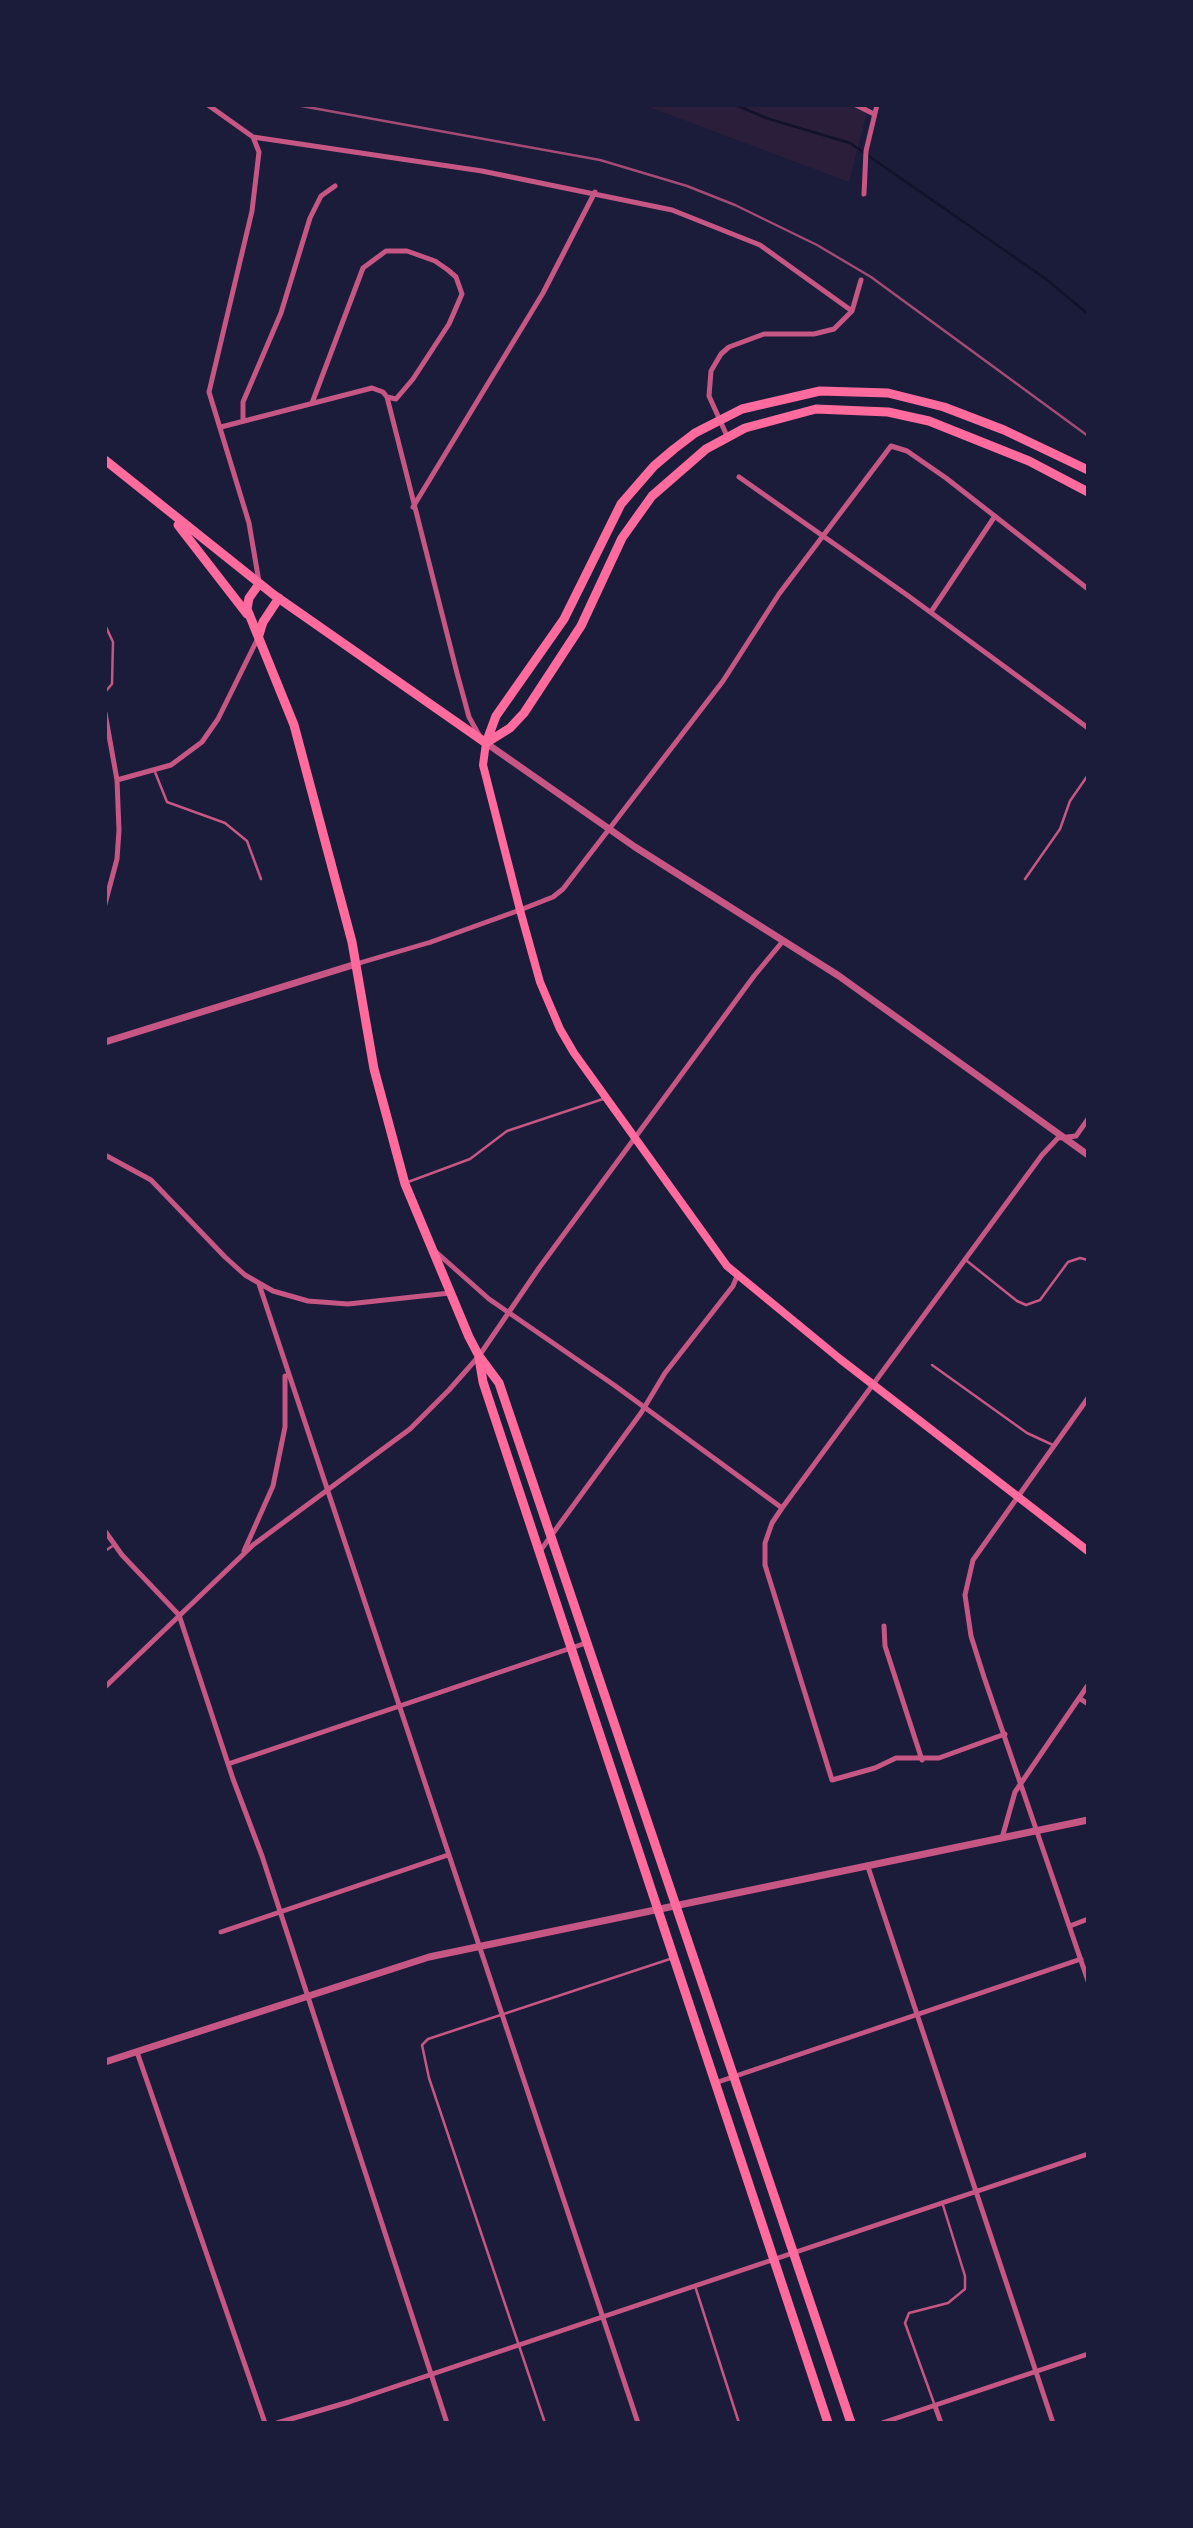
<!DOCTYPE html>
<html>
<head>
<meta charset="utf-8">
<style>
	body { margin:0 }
	#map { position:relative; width:1193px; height:2528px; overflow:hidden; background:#1b1b3a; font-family:Quicksand,sans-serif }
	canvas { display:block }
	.frame { position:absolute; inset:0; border:107px solid #1b1b3a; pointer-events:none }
</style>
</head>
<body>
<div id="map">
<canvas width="1193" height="2528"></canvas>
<div class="frame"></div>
</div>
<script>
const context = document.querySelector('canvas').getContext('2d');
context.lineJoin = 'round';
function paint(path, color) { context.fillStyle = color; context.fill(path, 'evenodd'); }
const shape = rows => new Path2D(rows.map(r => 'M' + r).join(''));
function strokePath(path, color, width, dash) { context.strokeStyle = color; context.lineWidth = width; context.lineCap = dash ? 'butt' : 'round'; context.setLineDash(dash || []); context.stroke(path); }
const green = shape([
	[644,105,869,105,849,182]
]);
const stream = shape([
	[736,105,766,118,850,143,1046,279,1088,314]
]);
const service = shape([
	[105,625,113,642,112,684,105,692],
	[155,772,167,802,225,823,247,841,261,879],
	[1025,879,1060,829,1070,801,1088,775],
	[408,1182,470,1159,507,1131,603,1099],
	[967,1261,1017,1301,1026,1305,1040,1300,1068,1262,1080,1258,1088,1260],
	[932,1365,1027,1433,1053,1445],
	[105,1551,114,1545],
	[695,2286,739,2423],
	[935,2406,905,2323,909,2313,948,2303,965,2289,965,2276,942,2202],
	[545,2423,429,2078,422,2045,428,2039,673,1958]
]);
const pedestrian = shape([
	[356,964,431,942]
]);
const minor = shape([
	[208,105,253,137,482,171,672,210,760,245,852,311],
	[856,105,874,114],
	[253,137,259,152,252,211,209,392,249,523,259,582],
	[864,194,866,151,877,105],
	[312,403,363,268,386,251,407,251,435,261,448,270,456,277,462,294,449,324,413,379,396,399,387,397],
	[243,421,243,402,281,313,310,218,321,196,335,186],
	[221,427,372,388,383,392,387,397,457,673,469,717,479,735],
	[727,436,709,396,711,371,721,354,729,347,764,334,814,334,834,329,852,311,861,280],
	[739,477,907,595,1088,728],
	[413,507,543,293,595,192],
	[931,612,995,516],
	[105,713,117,780,119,830,117,859,105,904],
	[117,780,171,765,202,742,218,719,259,636],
	[431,942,520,910,553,897,563,889,723,681,779,594,891,446,907,451,946,478,1088,589],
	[105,1155,151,1180,225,1257,245,1275,273,1291,308,1301,348,1304,450,1293],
	[436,1252,489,1299,614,1385,782,1508],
	[259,1284,638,2423],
	[1088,1398,973,1560,965,1595,971,1636,984,1677,1088,1981],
	[105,1531,122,1555,179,1615,233,1779,262,1856,447,2423],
	[244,1551,273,1486,285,1427,285,1376],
	[540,1551,641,1413,665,1373,733,1286,737,1276],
	[884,1626,885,1646,922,1760],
	[105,1687,253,1545,410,1429,449,1390,479,1356,539,1268,754,976,783,941],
	[1079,1698,1088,1704],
	[1005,1734,939,1758,896,1758,875,1768,832,1780,765,1565,765,1543,772,1523,782,1508,1042,1155,1058,1138,1076,1136,1088,1119],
	[228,1764,586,1643],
	[1002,1838,1015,1792,1088,1685],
	[868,1867,1053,2423],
	[1070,1926,1088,1919],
	[221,1932,448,1855],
	[137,2052,265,2423],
	[715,2083,1081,1959],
	[935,2406,941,2423],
	[277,2423,349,2402,1088,2154],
	[882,2423,1088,2354]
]);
const tertiary = shape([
	[486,743,635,847,839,976,1088,1155],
	[105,1042,356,964],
	[105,2062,429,1957,1088,1820]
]);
const secondary = shape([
	[486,743,483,765,520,910,540,982,560,1029,574,1053,727,1266,840,1359,1088,1551]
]);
const primary = shape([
	[105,460,274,595,486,743],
	[178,525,247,614],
	[259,584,249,598,247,609,294,725,352,942,374,1069,405,1184,469,1337,479,1356,499,1383,851,2423],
	[259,635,263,622,279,598],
	[486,743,496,716,564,619,621,504,654,466,674,449,695,433,742,409,820,391,888,393,944,407,1004,430,1088,470],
	[486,743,510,728,524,713,581,626,622,538,652,496,706,449,745,428,816,409,888,412,929,421,1029,461,1088,492],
	[479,1358,483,1382,828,2423]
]);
const rail = shape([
	[296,105,600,160,687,186,735,205,817,245,871,277,1088,436]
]);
paint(green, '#2a1e3b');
strokePath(stream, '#12122b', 2.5);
strokePath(service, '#c65784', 2.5);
strokePath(pedestrian, '#c65784', 4.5);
strokePath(minor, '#c65784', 5);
strokePath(tertiary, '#c65784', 7);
strokePath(secondary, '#ff6b9d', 8);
strokePath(primary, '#ff6b9d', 9);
strokePath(rail, '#a44b75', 2.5);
</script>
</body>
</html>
